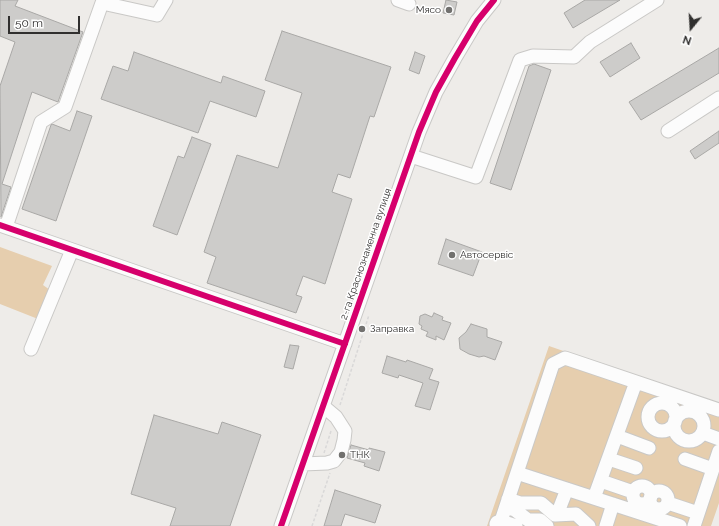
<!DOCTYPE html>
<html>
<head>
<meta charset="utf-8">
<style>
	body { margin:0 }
	#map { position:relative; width:719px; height:526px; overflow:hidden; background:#eeece9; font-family:Raleway,sans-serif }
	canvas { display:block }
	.north { position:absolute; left:671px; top:8px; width:40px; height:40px; -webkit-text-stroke:3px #fff; paint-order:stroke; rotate:198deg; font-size:11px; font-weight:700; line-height:16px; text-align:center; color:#302f2e }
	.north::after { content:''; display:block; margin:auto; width:14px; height:18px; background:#302f2e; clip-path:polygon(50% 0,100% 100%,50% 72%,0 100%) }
	.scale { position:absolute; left:8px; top:16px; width:72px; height:18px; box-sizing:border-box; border:2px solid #302f2e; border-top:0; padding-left:5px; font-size:12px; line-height:14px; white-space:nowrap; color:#302f2e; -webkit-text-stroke:3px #fff; paint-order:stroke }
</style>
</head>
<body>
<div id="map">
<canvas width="719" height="526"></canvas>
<div class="north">N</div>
<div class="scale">50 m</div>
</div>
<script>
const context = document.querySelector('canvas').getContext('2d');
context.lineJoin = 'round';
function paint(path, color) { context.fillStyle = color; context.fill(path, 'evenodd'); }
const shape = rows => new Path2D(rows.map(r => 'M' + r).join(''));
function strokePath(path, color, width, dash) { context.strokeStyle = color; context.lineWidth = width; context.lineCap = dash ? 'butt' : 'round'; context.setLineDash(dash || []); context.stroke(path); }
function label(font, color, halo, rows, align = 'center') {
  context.font = font + ' Raleway,sans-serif'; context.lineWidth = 3; context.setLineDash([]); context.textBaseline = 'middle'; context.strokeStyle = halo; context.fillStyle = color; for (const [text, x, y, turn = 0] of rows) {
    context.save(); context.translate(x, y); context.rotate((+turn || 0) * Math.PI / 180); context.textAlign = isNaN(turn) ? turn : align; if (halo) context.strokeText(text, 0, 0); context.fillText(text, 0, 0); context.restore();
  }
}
const green = shape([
	[0,247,52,266,43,285,50,290,38,319,0,304],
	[549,346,719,405,719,503,711,526,487,526]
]);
const building = shape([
	[0,0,18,0,15,6,83,32,58,102,32,92,2,184,11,187,1,217,0,86,15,42,0,36,0,0],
	[446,0,457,2,454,15,443,13,446,0],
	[585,0,620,0,573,28,564,13,585,0],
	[282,31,391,67,374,117,370,116,350,178,338,174,332,192,352,199,325,284,303,276,296,295,302,297,296,313,207,283,216,257,204,252,237,155,278,168,302,93,265,80,282,31],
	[631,43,640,58,610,77,600,62,631,43],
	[719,48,719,73,641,120,629,102,719,48],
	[134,52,221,83,223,76,265,91,256,117,210,101,198,133,101,99,113,66,128,71,134,52],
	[415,52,425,56,419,74,409,70,415,52],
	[534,64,551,70,511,190,490,183,529,66,534,64],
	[77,111,92,116,56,221,22,209,51,125,52,124,70,131,77,111],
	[719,131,719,143,695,159,690,151,719,131],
	[192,137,211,144,177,235,153,226,178,156,184,158,192,137],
	[446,239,482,252,473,276,438,264,446,239],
	[434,313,443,317,442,320,451,323,444,340,436,336,436,340,426,336,428,332,421,329,422,326,419,324,420,316,425,314,432,317,434,313],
	[471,324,487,329,487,337,502,342,495,360,484,356,479,357,469,354,460,349,459,338,466,332,471,324],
	[290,345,299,346,293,369,284,367,290,345],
	[387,356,406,362,407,360,433,369,429,379,439,382,430,410,415,406,423,383,399,375,398,378,382,373,387,356],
	[154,415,218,434,222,422,261,435,230,526,170,526,176,508,131,494,154,415],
	[351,445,369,450,369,448,385,452,379,471,364,466,365,463,347,458,351,445],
	[335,490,381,505,375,523,345,514,341,526,324,526,335,490]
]);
const path = shape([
	[340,405,369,315],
	[324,453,331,431],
	[312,526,330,473]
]);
const minor = shape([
	[398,0,409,4],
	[668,131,719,98],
	[411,156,476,177,520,60,533,56,574,57,590,42,657,0],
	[0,225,345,344],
	[6,227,41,122,65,107,102,3,157,15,166,0],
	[31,349,72,250],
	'648 417a14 14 0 1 1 28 0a14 14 0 1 1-28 0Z',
	'674 426a15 15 0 1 1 30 0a15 15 0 1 1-30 0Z',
	[703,433,719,439],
	[617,436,649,448],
	[609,459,636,468],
	[685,459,713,469],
	[303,464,327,463,334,461,341,452,344,440,345,431,336,417,323,406],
	[517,473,680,526],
	[601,481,633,492],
	'633 495a9 9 0 1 1 18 0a9 9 0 1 1-18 0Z',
	'650 500a9 9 0 1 1 18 0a9 9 0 1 1-18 0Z',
	[594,498,636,382],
	[508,499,520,503,541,503,555,515,576,514,589,526],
	[668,503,698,513],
	[506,507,515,510,528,520,540,520,547,526],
	[560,507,567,489],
	[501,521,553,364,565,358,719,410],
	[496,524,497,522,501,521,516,526],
	[281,526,419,132,436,92,455,58,477,21,494,0],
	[606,526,613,504],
	[694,526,719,451]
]);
const cycleway = shape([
	[0,225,345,344],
	[281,526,419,132,436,92,455,58,477,21,494,0]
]);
const markers = [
	[449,10,4,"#72716f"],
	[452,255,4,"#72716f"],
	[362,329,4,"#72716f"],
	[342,455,4,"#72716f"]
];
const poiNames = [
	["Мясо",441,10,"right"],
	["Автосервіс",460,255],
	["Заправка",370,329],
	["ТНК",350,455]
];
const streetNames = [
	["2-га Краснознаменна вулиця",366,254,-71]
];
paint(green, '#e6ceae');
paint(building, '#cdccca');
strokePath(building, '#a9a8a6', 1);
strokePath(minor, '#c9c8c6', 15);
strokePath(path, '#d9d8d8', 1.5, [3, 2]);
strokePath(minor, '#fcfcfc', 13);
strokePath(cycleway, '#d6006c', 6);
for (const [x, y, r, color] of markers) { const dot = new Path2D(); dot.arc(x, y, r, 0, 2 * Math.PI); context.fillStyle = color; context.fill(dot); strokePath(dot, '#fff', 1.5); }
label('10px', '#302f2e', '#fff', poiNames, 'left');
label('10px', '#302f2e', '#fff', streetNames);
</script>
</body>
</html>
